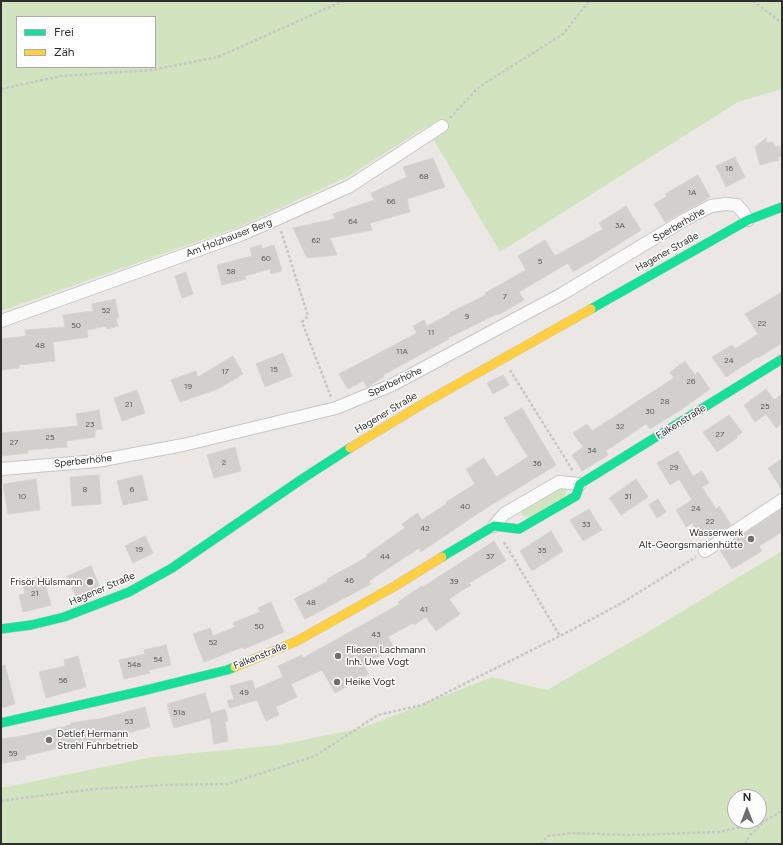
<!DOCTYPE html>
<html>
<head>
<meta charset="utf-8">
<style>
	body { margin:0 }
	#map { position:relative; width:783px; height:845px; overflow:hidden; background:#ebe7e4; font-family:Figtree,sans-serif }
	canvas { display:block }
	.frame { position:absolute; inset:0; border:2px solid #2e2e2e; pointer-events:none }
	.legend { position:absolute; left:16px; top:16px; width:140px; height:52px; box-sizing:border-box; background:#fff; border:1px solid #ababab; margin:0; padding:5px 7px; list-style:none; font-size:12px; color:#2e2e2e }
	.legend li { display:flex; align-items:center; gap:8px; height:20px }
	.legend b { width:20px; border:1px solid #ababab }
	.north { position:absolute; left:727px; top:789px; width:40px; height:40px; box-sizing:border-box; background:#fff; border:1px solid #ababab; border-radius:50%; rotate:0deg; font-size:11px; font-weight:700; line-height:16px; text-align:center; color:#2e2e2e }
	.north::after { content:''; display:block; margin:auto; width:14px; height:18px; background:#706f6e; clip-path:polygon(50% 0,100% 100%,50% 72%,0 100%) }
</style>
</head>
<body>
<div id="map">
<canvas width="783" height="845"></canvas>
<div class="frame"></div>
<ul class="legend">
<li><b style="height:5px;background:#16e098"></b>Frei</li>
<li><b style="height:5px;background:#ffcf43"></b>Zäh</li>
</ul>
<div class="north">N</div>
</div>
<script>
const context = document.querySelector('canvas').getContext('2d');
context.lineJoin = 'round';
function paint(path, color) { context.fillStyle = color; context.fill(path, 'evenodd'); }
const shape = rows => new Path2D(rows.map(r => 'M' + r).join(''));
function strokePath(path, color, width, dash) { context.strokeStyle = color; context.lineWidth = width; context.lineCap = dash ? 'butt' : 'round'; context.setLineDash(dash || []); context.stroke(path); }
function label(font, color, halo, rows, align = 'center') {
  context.font = font + ' Figtree,sans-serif'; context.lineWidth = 3; context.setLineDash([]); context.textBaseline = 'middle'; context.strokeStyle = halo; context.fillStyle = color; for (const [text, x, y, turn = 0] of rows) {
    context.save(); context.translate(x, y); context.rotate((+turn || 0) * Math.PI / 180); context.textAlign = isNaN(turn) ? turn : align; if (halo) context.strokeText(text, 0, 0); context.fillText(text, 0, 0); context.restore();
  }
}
const green = shape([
	[1,1,782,1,782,89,738,102,500,252,426,127,347,177,239,227,1,311],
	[17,17,155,17,155,67,17,67],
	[557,485,566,489,566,500,534,519,522,515,521,506],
	[782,551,782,844,1,844,1,788,153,757,279,745,362,728,492,677,547,690,648,632],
	[735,797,759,797,759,821,735,821]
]);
const building = shape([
	[766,138,767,143,773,142,775,147,780,146,782,156,778,157,779,160,760,165,755,147,766,138],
	[735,157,745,177,726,187,716,166,735,157],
	[433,158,445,187,407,199,410,212,370,223,372,230,330,238,337,255,307,258,293,228,335,219,333,214,374,200,371,193,407,177,403,167,433,158],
	[698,175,710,197,665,222,654,204,667,196,665,194,698,175],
	[626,206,641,230,605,253,573,272,568,263,519,292,524,300,498,315,497,314,448,338,449,339,383,375,384,377,367,387,363,381,348,389,339,374,417,333,413,326,424,320,427,326,450,314,449,313,486,295,485,293,526,270,518,256,545,240,555,256,603,229,599,223,626,206],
	[261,245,262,249,274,245,282,271,271,274,270,269,245,276,246,279,222,285,217,265,252,256,250,248,261,245],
	[186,272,193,294,182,298,175,276,186,272],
	[782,292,782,343,758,358,757,357,726,377,712,357,732,345,735,349,758,334,745,314,782,292],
	[115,299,119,317,116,318,118,326,107,329,106,326,87,330,88,337,53,342,55,361,19,365,19,368,1,370,1,339,26,336,25,330,65,327,63,315,93,311,92,304,115,299],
	[283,353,292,376,265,387,256,364,283,353],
	[233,356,243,374,218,389,180,402,171,380,196,371,198,377,233,356],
	[685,361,695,375,698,372,710,389,682,409,650,429,646,424,606,451,608,455,582,471,572,455,583,447,573,433,587,424,592,431,674,378,670,372,685,361],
	[503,375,509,385,493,394,487,383,503,375],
	[766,389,774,400,782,394,782,423,776,428,766,414,755,422,744,405,766,389],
	[137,390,145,413,122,421,114,398,137,390],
	[522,408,556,465,483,510,421,552,419,548,369,581,371,584,305,619,294,599,328,581,327,579,367,557,366,555,405,528,402,524,417,513,422,520,446,504,446,502,475,484,466,469,484,458,496,477,528,457,504,418,522,408],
	[99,410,102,429,95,430,95,437,66,441,67,447,28,450,28,453,1,456,1,433,78,426,76,414,99,410],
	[729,415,742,432,737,436,737,438,717,452,703,432,729,415],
	[235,447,241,471,214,478,207,455,235,447],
	[678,451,693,476,702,471,709,483,702,487,716,509,719,506,731,525,712,537,709,532,701,537,692,523,686,527,676,510,692,500,679,479,670,485,657,463,678,451],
	[782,459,782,490,768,468,782,459],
	[99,475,101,504,72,506,70,477,99,475],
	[142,475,148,500,123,505,117,481,142,475],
	[36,479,40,510,8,514,3,484,36,479],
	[636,479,648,497,621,515,609,498,636,479],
	[658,499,666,512,657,518,649,505,658,499],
	[589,509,602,530,583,541,570,520,589,509],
	[782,509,782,532,759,546,762,551,732,569,720,550,782,509],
	[551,531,563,551,532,571,520,551,551,531],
	[145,536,153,553,133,563,125,546,145,536],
	[494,541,506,561,469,583,471,585,449,599,460,614,436,631,426,617,414,625,413,623,388,637,394,648,363,665,369,674,335,693,322,670,291,684,297,697,276,707,279,715,266,721,257,700,230,708,227,701,234,699,230,686,252,680,255,689,283,677,278,666,302,655,303,658,400,604,398,602,422,586,423,587,494,541],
	[91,566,100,587,76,597,67,576,91,566],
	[43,576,51,605,23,612,19,595,25,594,22,581,43,576],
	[271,602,284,632,244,649,243,647,204,662,193,634,210,628,213,636,235,627,233,623,260,612,258,608,271,602],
	[166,645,171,665,149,670,150,673,124,679,119,660,145,654,144,650,166,645],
	[78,656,86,687,46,698,39,672,65,666,64,660,78,656],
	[5,665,15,704,1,708,1,666,5,665],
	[205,693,211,713,225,709,228,721,225,722,228,741,214,744,210,718,174,728,167,704,205,693],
	[145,707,150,727,128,733,129,737,115,741,114,738,63,747,25,756,26,759,3,763,1,739,22,736,71,725,71,723,96,719,96,720,145,707]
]);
const path = shape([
	[753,1,782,23],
	[1,89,61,76,152,70,218,57,343,1],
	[450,118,479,87,563,34,589,1],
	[281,231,308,316,302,322,331,397],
	[510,370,573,471],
	[504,542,560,636],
	[1,801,14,799,94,789,165,785,228,784,315,756,378,715,422,705,560,636,620,604,696,557],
	[541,844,548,836,571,833,631,835,720,832,765,821,782,811],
	[745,844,750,835,765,821]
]);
const street = shape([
	[1,321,240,235,277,219,350,186,442,126],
	[1,469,97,461,183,445,336,408,392,385,562,294,686,219,711,206,725,204,737,205,743,212,748,220],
	[494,526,504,514,559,482,580,484],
	[705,551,782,500]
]);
const fast = shape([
	[591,309,748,220,782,207],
	[442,557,494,526,519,529,576,496,580,484,782,359],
	[1,629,31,625,64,617,129,592,172,568,305,477,350,448],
	[1,723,142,691,227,670,235,667]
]);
const slow = shape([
	[350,448,426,402,591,309],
	[235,667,297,641,395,586,442,557]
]);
const markers = [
	[751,539,4,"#706f6e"],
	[90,582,4,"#706f6e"],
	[338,656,4,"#706f6e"],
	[337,682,4,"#706f6e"],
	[49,740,4,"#706f6e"]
];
const numberNames = [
	["16",729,169],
	["68",424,177],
	["1A",692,193],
	["66",391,202],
	["64",353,222],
	["3A",620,226],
	["62",316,241],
	["60",266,259],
	["5",540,262],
	["58",231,272],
	["7",505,297],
	["52",106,311],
	["9",467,317],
	["22",762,324],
	["50",76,326],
	["11",431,333],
	["48",40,346],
	["11A",402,352],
	["24",729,361],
	["15",274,370],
	["17",225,372],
	["26",691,382],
	["19",188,387],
	["28",665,402],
	["21",129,405],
	["25",765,407],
	["30",650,412],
	["23",90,425],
	["32",620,427],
	["27",720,435],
	["25",50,438],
	["27",14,443],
	["34",592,451],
	["2",224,463],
	["36",537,464],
	["29",674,468],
	["8",85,490],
	["6",132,490],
	["10",22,497],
	["31",628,497],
	["40",465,507],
	["24",696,509],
	["22",710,522],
	["33",586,525],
	["42",425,529],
	["19",139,550],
	["35",542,551],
	["44",385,557],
	["37",490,557],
	["46",349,581],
	["39",454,582],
	["21",35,594],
	["48",311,603],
	["41",424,610],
	["50",259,627],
	["43",376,635],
	["52",213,643],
	["54",158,660],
	["54a",134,665],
	["56",63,681],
	["49",244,693],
	["51a",179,713],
	["53",129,722],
	["59",13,754]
];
const streetNames = [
	["Sperberhöhe",679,225,-30],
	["Am Holzhauser Berg",229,238,-21],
	["Hagener Straße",667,252,-29],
	["Sperberhöhe",395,382,-25],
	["Hagener Straße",386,413,-31],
	["Falkenstraße",681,422,-32],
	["Sperberhöhe",83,461,-6],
	["Hagener Straße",102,589,-23],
	["Falkenstraße",260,656,-22]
];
const poiNames = [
	["Wasserwerk",743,533,"right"],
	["Alt-Georgsmarienhütte",743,545,"right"],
	["Frisör Hülsmann",82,582,"right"],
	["Fliesen Lachmann",346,650],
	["Inh. Uwe Vogt",346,662],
	["Heike Vogt",345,682],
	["Detlef Hermann",57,734],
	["Strehl Fuhrbetrieb",57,746]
];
paint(green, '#d2e4bf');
paint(building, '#d2d0cd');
strokePath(building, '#d6d3d0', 1);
strokePath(street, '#c7c6c6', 14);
strokePath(fast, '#c7c6c6', 10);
strokePath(slow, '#c7c6c6', 10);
strokePath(path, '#c8c7c7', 2.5, [3, 2]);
strokePath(street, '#fcfbfb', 12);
strokePath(fast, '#16e098', 9);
strokePath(slow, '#ffcf43', 9);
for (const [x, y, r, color] of markers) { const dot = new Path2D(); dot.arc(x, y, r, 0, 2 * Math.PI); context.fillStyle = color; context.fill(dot); strokePath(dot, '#fff', 1.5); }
label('8px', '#585756', null, numberNames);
label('10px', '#2e2e2e', '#fff', streetNames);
label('10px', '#2e2e2e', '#fff', poiNames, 'left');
</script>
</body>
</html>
